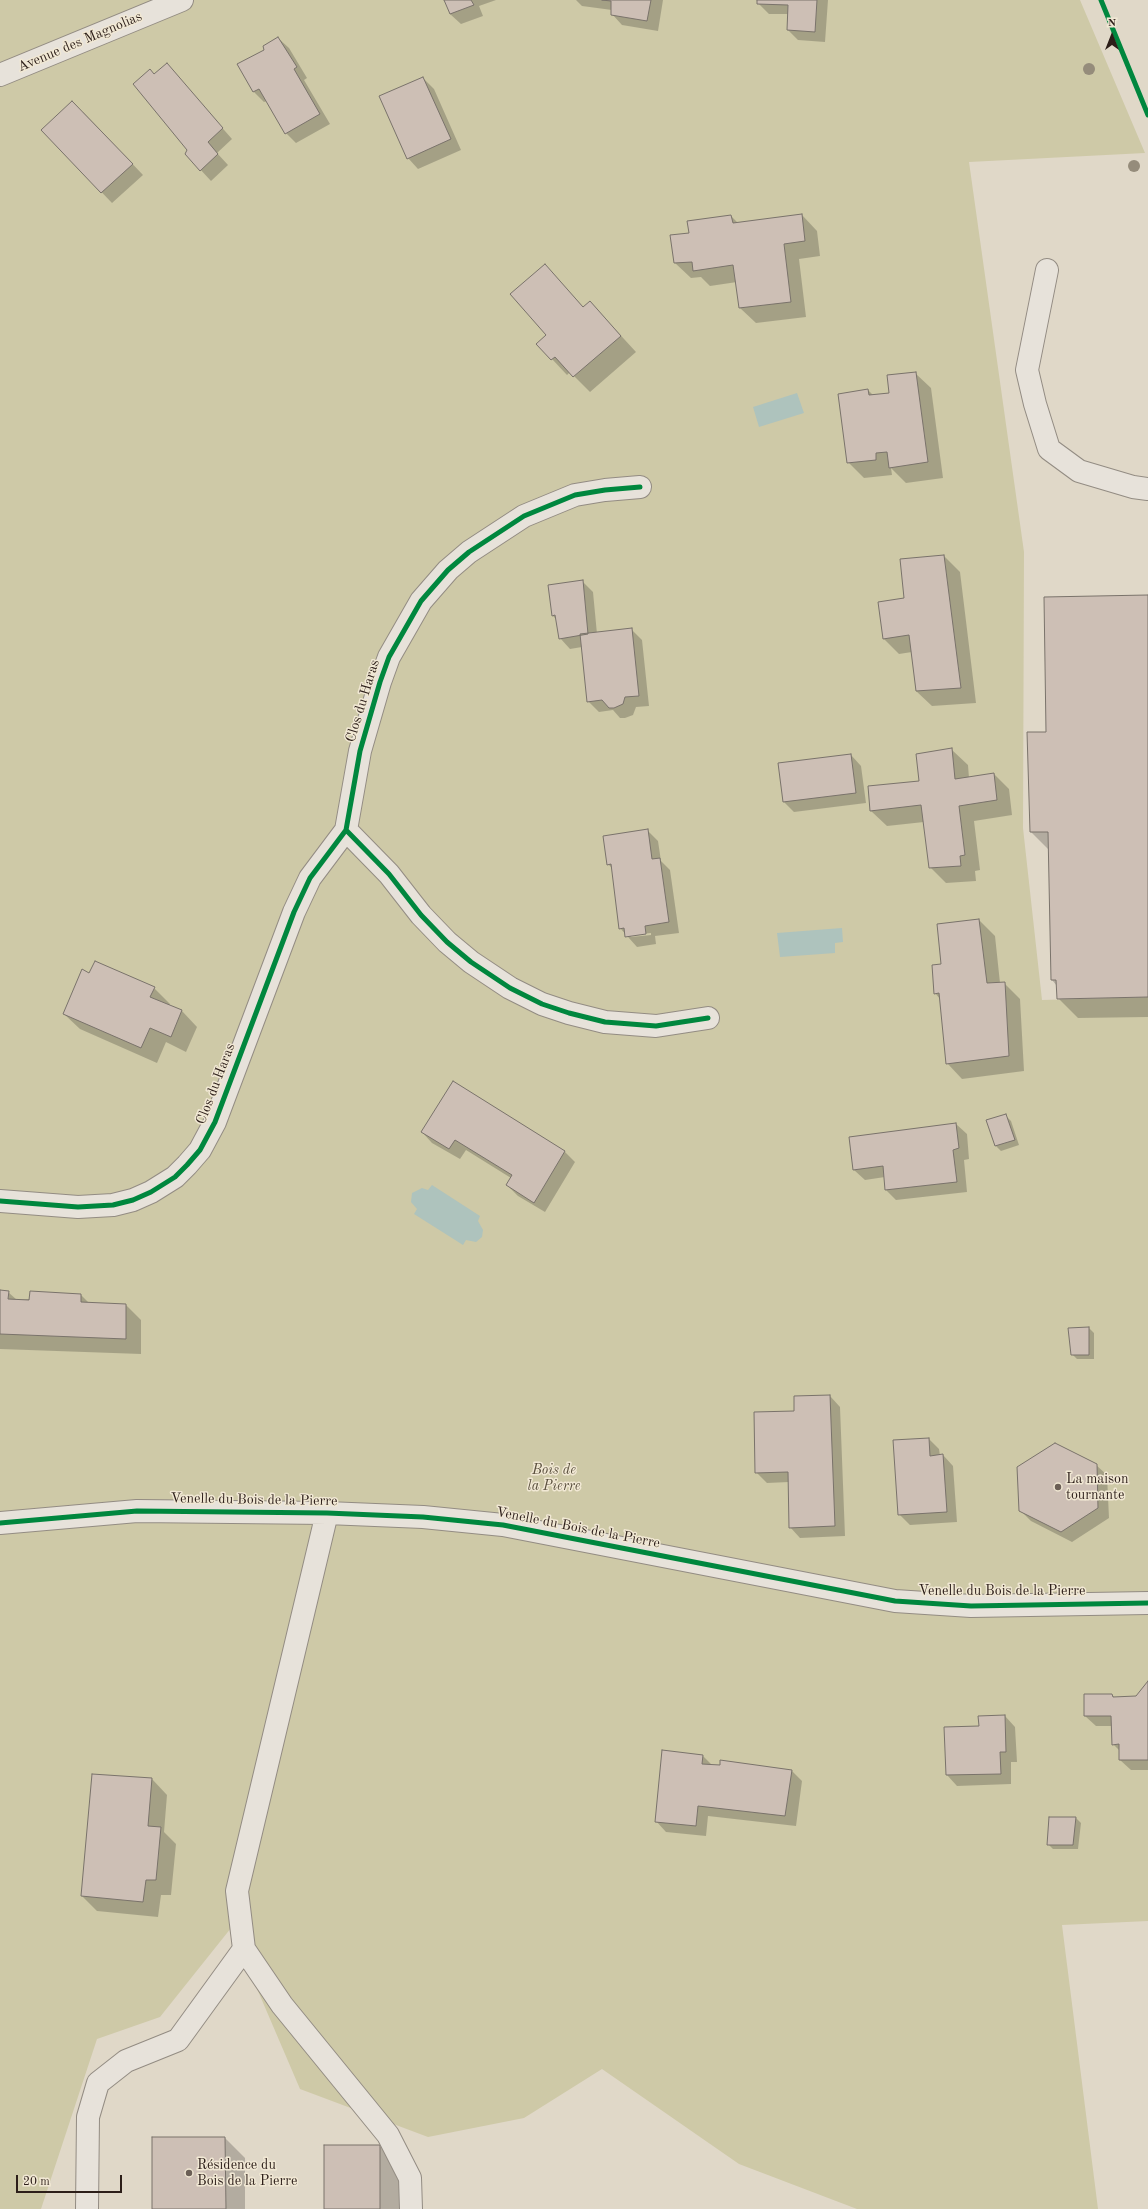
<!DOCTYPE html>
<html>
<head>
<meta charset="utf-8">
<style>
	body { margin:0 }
	#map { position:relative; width:1148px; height:2209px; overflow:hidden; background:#e0d8c8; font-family:"Old Standard TT",serif }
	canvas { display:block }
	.north { position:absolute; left:1092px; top:16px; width:40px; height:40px; -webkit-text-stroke:3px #f1e8d4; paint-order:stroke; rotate:0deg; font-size:11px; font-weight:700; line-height:16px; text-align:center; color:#2c1e19 }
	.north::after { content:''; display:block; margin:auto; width:14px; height:18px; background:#2c1e19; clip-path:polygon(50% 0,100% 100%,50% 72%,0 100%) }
	.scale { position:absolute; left:16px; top:2175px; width:106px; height:18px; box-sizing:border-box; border:2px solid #2c1e19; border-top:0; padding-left:5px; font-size:12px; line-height:14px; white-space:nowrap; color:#2c1e19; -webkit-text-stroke:3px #f1e8d4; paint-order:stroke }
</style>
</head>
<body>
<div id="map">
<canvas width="1148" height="2209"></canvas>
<div class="north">N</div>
<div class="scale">20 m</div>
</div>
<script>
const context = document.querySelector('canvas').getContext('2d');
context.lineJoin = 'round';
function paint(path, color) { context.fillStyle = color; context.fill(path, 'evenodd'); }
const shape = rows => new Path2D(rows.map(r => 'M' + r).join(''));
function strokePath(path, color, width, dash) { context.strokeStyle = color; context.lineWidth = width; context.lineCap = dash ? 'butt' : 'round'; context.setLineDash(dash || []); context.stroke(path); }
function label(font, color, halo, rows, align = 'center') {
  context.font = font + ' "Old Standard TT",serif'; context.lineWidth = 3; context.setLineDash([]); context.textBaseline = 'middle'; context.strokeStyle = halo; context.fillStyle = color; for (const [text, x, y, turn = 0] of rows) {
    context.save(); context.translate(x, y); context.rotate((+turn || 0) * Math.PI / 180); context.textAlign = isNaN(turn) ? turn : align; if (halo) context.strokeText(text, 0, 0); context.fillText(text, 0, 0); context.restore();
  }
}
const green = shape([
	[0,0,1080,0,1145,153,969,162,1024,552,1023,828,1042,1000,1148,997,1148,1921,1062,1925,1098,2209,857,2209,739,2164,602,2069,524,2118,428,2137,300,2089,231,1928,160,2017,97,2039,41,2209,0,2209]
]);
const water = shape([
	[797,393,804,413,759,427,753,407],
	[842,928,843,942,835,943,835,953,780,957,777,933],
	[432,1185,480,1216,478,1221,483,1230,482,1237,476,1242,466,1240,463,1245,414,1214,417,1209,411,1202,412,1193,422,1188,428,1190]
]);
const shadow = shape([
	[445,0,496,0,479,6,483,16,461,24,450,14],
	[576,0,663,0,658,31,622,25,612,14,612,10,582,6],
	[758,0,828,0,825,42,798,40,788,30,788,14,769,14,758,3],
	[278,38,289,48,307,78,304,80,330,124,296,143,286,133,267,101,264,102,254,92,265,51],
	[167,65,232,139,217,153,228,165,211,181,186,154,189,150,154,75],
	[423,78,434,89,461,150,418,169,408,158],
	[83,112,143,175,112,203,42,130],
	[802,215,817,231,820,256,799,259,806,317,756,323,740,308,737,282,710,286,701,277,691,278,675,263,690,234,731,216,738,223],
	[545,266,584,308,590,302,636,352,590,392,570,372,567,375,552,359,547,335],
	[915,373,931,388,943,478,906,483,891,468,892,475,864,478,848,462,868,390,873,395,890,393],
	[944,556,960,572,976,703,932,706,916,691,912,652,899,654,883,638,905,599],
	[582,581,593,592,597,634,632,630,642,640,649,706,636,707,633,715,625,718,620,718,613,710,599,712,588,701,582,647,570,649,560,638,557,620,553,616],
	[1148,596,1148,1017,1078,1018,1058,998,1057,986,1052,980,1049,850,1031,832,1028,733,1047,733],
	[952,750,968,765,969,778,994,774,1009,789,1012,815,974,821,980,870,975,871,976,881,946,883,930,867,924,822,887,826,871,811,920,782],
	[851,755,861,766,866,803,794,812,784,802],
	[648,831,658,841,661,861,670,870,679,933,655,936,656,944,637,947,620,928,613,869,608,864],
	[651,933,651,935,631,937,630,935],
	[979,920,995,936,1000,983,1004,983,1020,999,1024,1071,962,1079,947,1063,941,1000,935,993,942,965],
	[90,974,154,988,170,1004,169,1006,182,1011,197,1027,186,1052,166,1042,157,1063,80,1029,64,1014],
	[453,1083,565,1152,575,1162,545,1212,518,1196,507,1185,511,1178,466,1150,460,1159,432,1143,422,1132],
	[1006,1116,1011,1121,1019,1145,1001,1151,996,1146,987,1121],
	[956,1124,967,1134,969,1159,964,1160,967,1192,896,1200,886,1190,885,1177,865,1180,854,1170,851,1138],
	[0,1291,8,1292,17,1300,81,1295,89,1303,126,1305,141,1320,141,1354,0,1349],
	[1089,1328,1094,1333,1094,1359,1077,1359,1072,1354,1069,1329],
	[830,1396,840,1407,845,1536,800,1538,790,1527,789,1482,767,1483,756,1472,795,1412],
	[929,1439,939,1449,940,1456,943,1455,953,1466,957,1522,910,1525,899,1514],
	[1096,1465,1107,1475,1109,1518,1072,1542,1031,1521,1020,1510],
	[1148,1683,1148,1770,1131,1770,1120,1760,1120,1751,1113,1744,1113,1726,1096,1726,1085,1716,1112,1695,1115,1698,1136,1697],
	[1005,1716,1015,1727,1017,1762,1011,1762,1011,1784,957,1786,947,1775,945,1728,980,1727],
	[663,1751,703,1756,713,1766,791,1770,802,1781,796,1826,708,1816,706,1836,666,1832,656,1821],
	[152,1779,167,1795,164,1832,176,1844,171,1895,161,1895,158,1917,97,1911,82,1896],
	[1050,1818,1076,1818,1081,1823,1078,1849,1053,1849,1048,1844],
	[225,2138,245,2158,245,2209,153,2209],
	[380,2146,400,2166,400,2209,325,2209]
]);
const building = shape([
	[444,0,471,0,474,5,450,14,444,0],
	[602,0,651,0,647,21,611,15,611,1,602,0],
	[757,0,817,0,815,32,787,30,788,5,757,4,757,0],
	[278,37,297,67,294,69,320,114,285,134,259,89,253,92,237,64,264,50,263,46,278,37],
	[167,63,223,128,208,142,218,154,200,171,185,154,187,150,133,84,150,69,154,74,167,63],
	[423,77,451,139,407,159,379,96,423,77],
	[72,101,133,164,101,193,41,130,72,101],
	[802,214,805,241,784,244,791,302,739,308,733,265,693,271,692,262,674,263,670,235,689,233,687,221,731,215,733,223,802,214],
	[545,264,583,307,590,301,621,336,573,377,555,357,551,360,536,344,546,335,510,294,545,264],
	[916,372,928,462,889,468,887,452,876,453,876,460,847,463,838,394,868,389,869,395,889,393,887,375,916,372],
	[944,555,961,688,916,691,909,635,883,639,878,602,904,598,900,559,944,555],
	[583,580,588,634,559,639,555,615,552,616,548,585,583,580],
	[1148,595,1148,997,1057,999,1056,980,1051,980,1048,832,1030,832,1027,732,1046,732,1044,597,1148,595],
	[632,628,639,696,625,697,623,704,614,708,609,708,602,700,587,702,580,634,632,628],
	[952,748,955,779,994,773,997,800,959,806,965,855,960,856,961,866,929,868,921,805,870,811,868,786,919,781,916,754,952,748],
	[851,754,856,793,783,802,778,763,851,754],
	[648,829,652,859,660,858,669,922,645,926,646,934,625,937,624,928,619,929,611,864,607,865,603,836,648,829],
	[979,919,987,983,1005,982,1009,1056,946,1064,939,993,934,994,932,965,941,964,937,924,979,919],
	[95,961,155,987,150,997,182,1010,171,1037,150,1028,141,1048,63,1014,82,969,89,973,95,961],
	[453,1081,565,1151,534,1203,506,1185,512,1175,455,1140,449,1149,421,1132,453,1081],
	[1006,1114,1015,1140,995,1146,986,1120,1006,1114],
	[956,1123,959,1148,953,1150,957,1182,885,1190,883,1166,853,1170,849,1137,956,1123],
	[0,1290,9,1291,8,1299,29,1300,30,1291,81,1294,81,1302,126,1304,126,1339,0,1334,0,1290],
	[1089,1327,1089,1355,1071,1355,1068,1328,1089,1327],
	[830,1395,835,1526,789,1528,788,1472,755,1473,754,1412,794,1411,794,1396,830,1395],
	[929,1438,930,1456,943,1454,947,1512,898,1515,893,1440,929,1438],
	[1055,1443,1097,1464,1098,1508,1061,1532,1019,1511,1017,1467,1055,1443],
	[1148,1681,1148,1760,1119,1760,1119,1744,1112,1745,1111,1716,1084,1716,1084,1694,1112,1694,1113,1697,1136,1696,1148,1681],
	[1005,1715,1006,1752,1000,1752,1001,1774,946,1775,944,1727,979,1726,978,1716,1005,1715],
	[662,1750,703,1755,702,1764,720,1765,720,1760,792,1770,785,1816,698,1806,696,1826,655,1822,662,1750],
	[92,1774,152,1778,148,1826,161,1827,156,1880,146,1880,143,1902,81,1896,92,1774],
	[1049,1817,1076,1817,1073,1845,1047,1845,1049,1817],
	[152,2137,225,2137,226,2209,152,2209,152,2137],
	[324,2145,380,2145,380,2209,324,2209,324,2145]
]);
const minor = shape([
	[0,75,182,0],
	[1047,270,1027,370,1035,404,1049,449,1079,471,1133,487,1148,489],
	[346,830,389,874,421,915,447,942,471,962,510,988,542,1004,569,1013,605,1022,656,1026,708,1018],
	[0,1201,78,1207,113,1205,133,1200,151,1192,175,1177,187,1165,200,1150,215,1122,294,912,310,878,346,830,360,751,380,682,389,657,421,601,448,570,469,552,524,516,575,495,605,490,640,487],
	[327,1513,237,1891,244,1949,282,2005,388,2135,410,2178,411,2209],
	[0,1523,137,1511,327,1513,423,1517,503,1525,895,1601,971,1606,1148,1603],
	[87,2209,88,2117,98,2083,126,2061,178,2040,244,1949]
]);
const cycleway = shape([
	[1101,0,1148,115],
	[346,830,389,874,421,915,447,942,471,962,510,988,542,1004,569,1013,605,1022,656,1026,708,1018],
	[0,1201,78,1207,113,1205,133,1200,151,1192,175,1177,187,1165,200,1150,215,1122,294,912,310,878,346,830,360,751,380,682,389,657,421,601,448,570,469,552,524,516,575,495,605,490,640,487],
	[0,1523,137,1511,327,1513,423,1517,503,1525,895,1601,971,1606,1148,1603]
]);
const trees = [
	[1089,69],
	[1134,166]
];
const markers = [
	[1058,1487,4,"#6b5f56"],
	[189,2173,4,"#6b5f56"]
];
const streetNames = [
	["Avenue des Magnolias",80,42,-23],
	["Clos du Haras",363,701,-73],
	["Clos du Haras",216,1084,-69],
	["Venelle du Bois de la Pierre",254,1500,1],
	["Venelle du Bois de la Pierre",578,1528,11],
	["Venelle du Bois de la Pierre",1002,1591]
];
const parkNames = [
	["Bois de",554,1470],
	["la Pierre",554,1486]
];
const poiNames = [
	["La maison",1066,1479],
	["tournante",1066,1495],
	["Résidence du",197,2165],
	["Bois de la Pierre",197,2181]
];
paint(green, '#cec9a7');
paint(water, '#aec3bd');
paint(shadow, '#0003');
paint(building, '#cdbfb5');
strokePath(building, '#7a736b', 1);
strokePath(minor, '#938c83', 24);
strokePath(minor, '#e7e2da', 22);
strokePath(cycleway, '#00873e', 5);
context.fillStyle = '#958c7b';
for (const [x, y] of trees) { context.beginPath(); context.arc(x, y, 6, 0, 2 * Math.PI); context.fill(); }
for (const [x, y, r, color] of markers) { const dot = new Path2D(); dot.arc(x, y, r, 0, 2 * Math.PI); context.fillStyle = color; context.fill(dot); strokePath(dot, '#f1e8d4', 1.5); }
label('14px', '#2c1e19', '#f1e8d4', streetNames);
label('italic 14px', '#584e3c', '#f1e8d4', parkNames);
label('14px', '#2c1e19', '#f1e8d4', poiNames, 'left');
</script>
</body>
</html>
